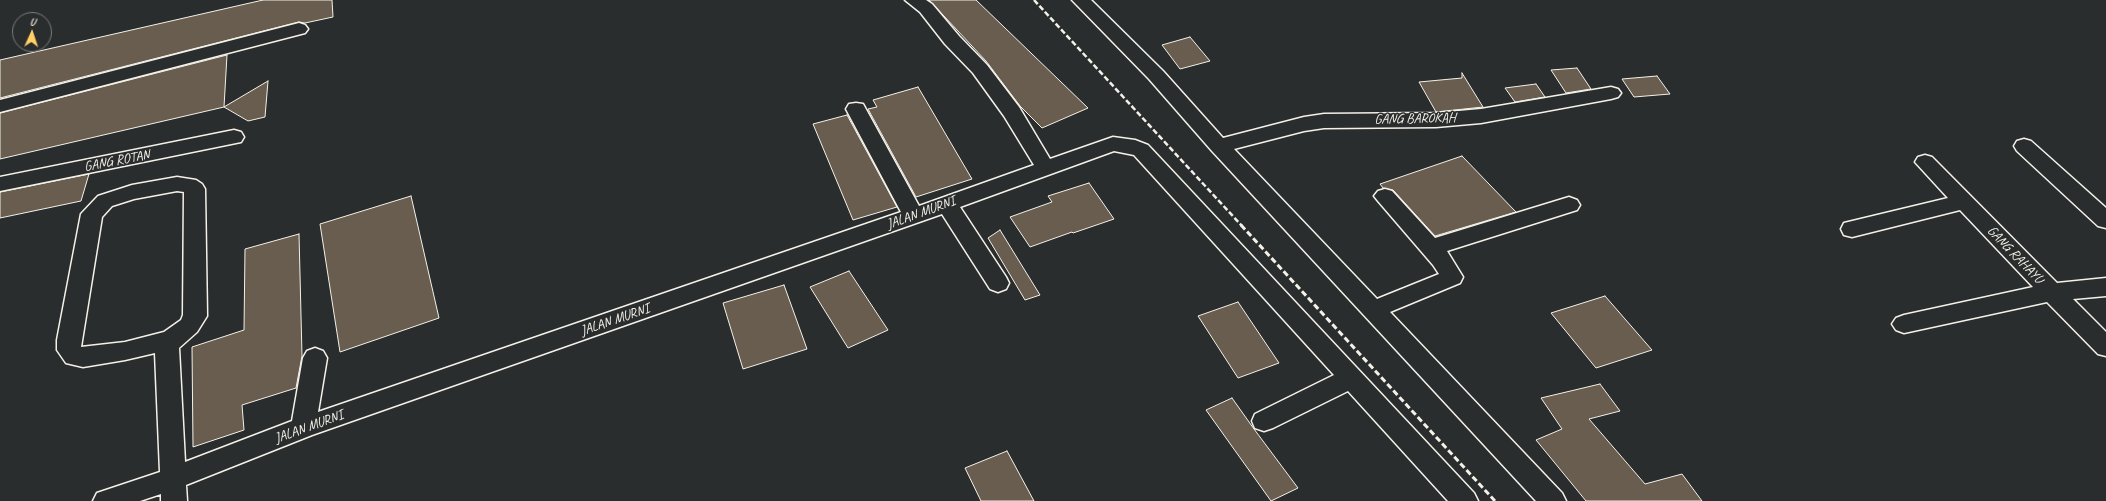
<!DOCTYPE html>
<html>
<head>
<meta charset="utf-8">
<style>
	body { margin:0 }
	#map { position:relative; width:2106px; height:501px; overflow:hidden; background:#2a2d2e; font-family:Caveat,sans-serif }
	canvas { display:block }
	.north { position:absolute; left:12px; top:12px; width:40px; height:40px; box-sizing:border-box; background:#2a2d2e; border:1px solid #7b7b78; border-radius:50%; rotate:3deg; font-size:11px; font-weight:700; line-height:16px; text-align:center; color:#f4f1e8 }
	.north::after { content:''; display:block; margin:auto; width:14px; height:18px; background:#ffd166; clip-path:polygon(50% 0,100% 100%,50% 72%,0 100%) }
</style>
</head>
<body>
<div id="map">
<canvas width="2106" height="501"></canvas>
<div class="north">U</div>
</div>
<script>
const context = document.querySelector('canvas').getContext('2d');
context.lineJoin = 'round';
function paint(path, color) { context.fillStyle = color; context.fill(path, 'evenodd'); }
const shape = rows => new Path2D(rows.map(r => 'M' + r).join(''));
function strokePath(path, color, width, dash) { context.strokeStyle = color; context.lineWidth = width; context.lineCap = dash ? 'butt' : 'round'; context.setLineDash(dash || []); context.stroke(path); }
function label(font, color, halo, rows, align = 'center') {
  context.font = font + ' Caveat,sans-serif'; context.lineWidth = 3; context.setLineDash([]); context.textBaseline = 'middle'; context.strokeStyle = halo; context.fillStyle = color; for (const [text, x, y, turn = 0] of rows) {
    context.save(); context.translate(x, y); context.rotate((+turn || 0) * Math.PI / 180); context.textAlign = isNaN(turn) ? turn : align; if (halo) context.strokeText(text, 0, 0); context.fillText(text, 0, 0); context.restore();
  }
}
const building = shape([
	[263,0,332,0,333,17,305,23,299,22,0,98,0,60,263,0],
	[929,0,976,0,1088,108,1042,128,1020,106,986,61,929,0],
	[1190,37,1210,61,1180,69,1162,45,1190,37],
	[227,55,224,107,0,159,0,113,227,55],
	[1577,68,1591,89,1566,93,1551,70,1577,68],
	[1462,73,1483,107,1436,112,1419,82,1462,78,1462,73],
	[1657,76,1670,94,1634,97,1622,79,1657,76],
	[268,81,265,117,248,121,224,107,268,81],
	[1536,84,1545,97,1515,102,1505,88,1536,84],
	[918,87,972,179,916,197,868,109,877,107,873,100,918,87],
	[847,115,897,207,853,220,813,124,847,115],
	[1462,156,1516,212,1435,236,1393,190,1383,188,1380,184,1462,156],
	[89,174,81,201,0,218,0,192,89,174],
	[1089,183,1114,219,1073,233,1072,232,1030,247,1010,217,1052,202,1048,196,1089,183],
	[411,196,439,318,340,352,320,224,411,196],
	[1000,230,1040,295,1025,300,988,238,1000,230],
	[299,234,302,356,296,388,242,405,244,430,193,447,192,347,244,330,245,249,299,234],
	[849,271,888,330,848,348,810,287,849,271],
	[784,285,807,349,743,369,723,303,784,285],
	[1605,296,1652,350,1596,368,1551,313,1605,296],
	[1238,302,1279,363,1238,378,1198,316,1238,302],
	[1600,384,1620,411,1589,419,1645,484,1682,474,1702,501,1586,501,1536,440,1562,429,1541,398,1600,384],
	[1232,398,1254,429,1298,488,1271,501,1206,410,1232,398],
	[1007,451,1034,501,981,501,965,468,1007,451]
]);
const minor = shape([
	[905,0,926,0,932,4,959,36,987,65,1019,107,1050,159,1113,137,1135,140,1148,145,1474,493,1478,501,1448,501,1348,391,1273,428,1264,431,1255,428,1252,421,1255,414,1334,375,1134,155,1114,151,960,207,1006,277,1009,283,1006,289,998,292,990,289,942,214,312,435,186,485,187,501,161,501,161,494,140,501,93,501,97,493,160,472,155,353,125,360,83,367,66,363,57,350,57,340,81,214,98,196,132,185,177,177,196,180,202,184,205,189,207,316,197,332,179,348,185,462,292,421,303,358,307,351,315,348,323,351,327,358,318,412,901,212,846,109,849,104,856,103,863,104,919,206,1034,165,1004,116,973,73,945,44,920,12,905,0],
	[177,191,184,192,183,315,181,320,164,332,125,342,81,347,102,217,112,206,134,199,177,191],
	[1072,0,1091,0,1163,71,1223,138,1304,117,1324,114,1436,113,1481,109,1611,87,1618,89,1621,93,1618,97,1611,99,1481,123,1436,127,1324,128,1304,131,1234,149,1377,299,1439,274,1433,265,1378,201,1374,196,1378,191,1385,189,1392,191,1435,238,1569,197,1577,200,1580,205,1577,210,1447,251,1463,277,1460,283,1390,312,1562,493,1566,501,1536,501,1212,151,1149,79,1072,0],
	[299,23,305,25,308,29,305,33,0,112,0,100,299,23],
	[234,130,241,132,244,137,241,142,0,191,0,177,234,130],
	[2024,139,2031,141,2106,208,2106,228,2098,226,2017,151,2014,146,2017,141,2024,139],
	[1925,155,1932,157,2057,283,2106,278,2106,296,2073,299,2106,332,2106,356,2098,354,2047,302,1904,333,1896,330,1892,324,1896,318,1904,315,2033,287,1960,210,1852,237,1844,235,1841,229,1844,223,1948,198,1915,162,1918,157,1925,155]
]);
const railFar1 = shape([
	[1034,0,1242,226]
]);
const rail = shape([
	[1241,225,1495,501]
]);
const streetNames = [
	["GANG BAROKAH",1415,119,-1],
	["GANG ROTAN",117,161,-11],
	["JALAN MURNI",921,213,-20],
	["GANG RAHAYU",2015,255,46],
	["JALAN MURNI",615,320,-19],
	["JALAN MURNI",309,427,-20]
];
paint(building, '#685d4f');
strokePath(building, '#f4f1e8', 1);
strokePath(minor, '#f4f1e8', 3);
paint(minor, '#2a2d2e');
strokePath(railFar1, '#f4f1e8', 2.5, [5.5, 2.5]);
strokePath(rail, '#f4f1e8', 3, [6, 3]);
label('14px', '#f4f1e8', '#2a2d2e', streetNames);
</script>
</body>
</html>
